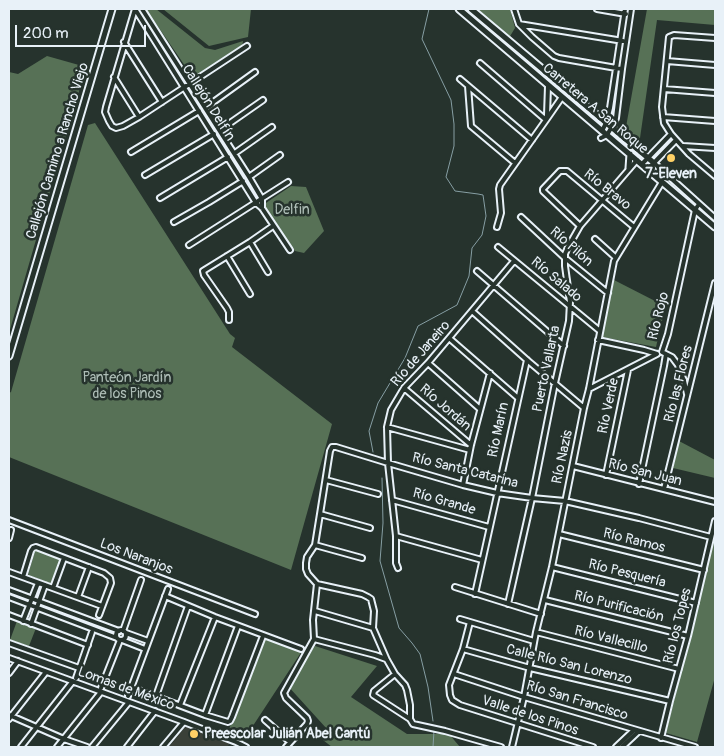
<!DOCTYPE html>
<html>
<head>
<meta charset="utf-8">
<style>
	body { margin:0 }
	#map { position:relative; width:724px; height:756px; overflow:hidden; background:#26332d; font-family:Pangolin,sans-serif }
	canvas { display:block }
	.frame { position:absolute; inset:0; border:10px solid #e8f1f8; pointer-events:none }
	.scale { position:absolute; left:15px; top:25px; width:131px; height:22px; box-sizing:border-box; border:2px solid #e8f1f8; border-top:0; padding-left:6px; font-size:15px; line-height:18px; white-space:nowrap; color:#e8f1f8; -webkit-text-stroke:4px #26332d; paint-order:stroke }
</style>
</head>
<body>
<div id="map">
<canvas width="724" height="756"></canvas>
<div class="frame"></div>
<div class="scale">200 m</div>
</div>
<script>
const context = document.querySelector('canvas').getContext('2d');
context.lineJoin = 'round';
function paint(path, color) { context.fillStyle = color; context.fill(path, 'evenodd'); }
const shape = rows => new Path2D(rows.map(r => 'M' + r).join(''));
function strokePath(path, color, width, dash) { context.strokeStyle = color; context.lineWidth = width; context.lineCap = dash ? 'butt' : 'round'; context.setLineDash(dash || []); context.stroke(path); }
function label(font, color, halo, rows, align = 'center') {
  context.font = font + ' Pangolin,sans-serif'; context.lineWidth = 5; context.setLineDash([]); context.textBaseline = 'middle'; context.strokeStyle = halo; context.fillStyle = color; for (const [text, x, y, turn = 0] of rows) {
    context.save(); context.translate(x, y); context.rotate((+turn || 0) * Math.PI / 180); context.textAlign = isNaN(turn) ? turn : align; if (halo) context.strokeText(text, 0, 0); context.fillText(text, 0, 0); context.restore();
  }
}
const built = shape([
	[186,726,231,742,227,747,169,747]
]);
const green = shape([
	[146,9,156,9,205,48,215,50,243,41,242,48,194,79],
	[163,9,251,9,248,37,209,46],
	[476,9,510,9,515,28,509,38],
	[647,9,715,9,715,25,657,20,639,145,626,127],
	[47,56,86,67,9,333,9,72,18,74],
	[95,123,230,334,235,338,232,347,332,424,291,570,9,457,9,393,11,392,88,125],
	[291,186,306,187,324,231,304,253,295,251,293,247,289,245,286,242,263,205],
	[614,280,657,302,665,308,656,347,602,337],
	[679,441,715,460,715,478,673,468],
	[715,532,715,677,697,742,666,733],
	[37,550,59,558,59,562,52,583,50,583,28,575,35,551],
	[17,621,36,628,29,646,10,640],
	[263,635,302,651,243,741,227,735],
	[315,646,377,666,351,697,407,734,449,734,460,747,332,747,319,737,327,729,287,685]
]);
const stream = shape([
	[373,452,369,431,378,403,405,358,418,326,457,305,469,276,472,248,482,235,486,216,483,195,478,194,455,191,446,177,454,146,454,124,451,100,422,39,429,9],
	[382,478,383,523,380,561,399,628,412,643,420,654,428,687,433,721],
	[433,747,434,731]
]);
const street = shape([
	[135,9,256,203,262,208,290,250],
	[135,9,106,107,105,112,109,121,112,126,116,128,123,126,139,117,247,46],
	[142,9,249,177,262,199,262,208],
	[514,9,519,24,532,37,554,56,559,58,622,69],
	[597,9,626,14],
	[519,24,623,41],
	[715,38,674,35,669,37,662,107,664,123,671,134,689,154,715,176],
	[124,42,162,102],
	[667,61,715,65],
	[480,63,546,120,562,97],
	[114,77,139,117],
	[460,79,532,140],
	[468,86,471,126,515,163],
	[664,89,715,93],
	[205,108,255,72],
	[663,117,715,121],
	[220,130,263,100],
	[602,131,606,123,610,108,625,9],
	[601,138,607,135,614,123,616,118,622,69,631,9],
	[683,146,715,148],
	[131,152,199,111],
	[235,153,272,127],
	[654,163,715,218],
	[642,164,671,134],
	[648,169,676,140],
	[145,175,214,134],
	[249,177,280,155],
	[160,198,228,157],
	[521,217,565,258,608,293],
	[174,222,209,202,243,181],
	[580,226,543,191,543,189,560,171,567,171,634,227],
	[497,227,501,213,499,189,500,185,546,120,547,115,548,86],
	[595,239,615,257],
	[250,242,268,272],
	[189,245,288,182],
	[498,247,600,331],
	[227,256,250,294],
	[477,271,564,346],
	[472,311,527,360,584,408],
	[229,320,229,312,227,308,204,275,203,271,250,242,273,226],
	[449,338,518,398],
	[598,340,644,350,657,354],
	[666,354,672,357,678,365,684,381,687,394],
	[428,363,480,409],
	[404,388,471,445],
	[589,389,657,354],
	[387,427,470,450],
	[573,466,715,502],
	[606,475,628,370],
	[326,480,378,494],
	[639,484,664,366,666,354,662,352,668,334,695,210,699,204],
	[463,485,471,445,490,373],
	[664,489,715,283],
	[392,500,489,527],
	[320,514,370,528],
	[9,520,255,614],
	[559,534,704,570],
	[396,536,482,560],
	[9,538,11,530],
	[315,545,362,558],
	[552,567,696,603],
	[398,568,396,563,396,536,388,463,387,427,391,410,404,388,428,363,514,261],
	[9,572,102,606],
	[23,577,31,551,33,548,36,547,104,573,110,578,111,583,99,615],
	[317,584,362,594,368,597,371,599,374,611,373,628,387,660,395,674,405,685,407,690,410,705,410,719,413,724,445,731,501,747],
	[455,587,541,614],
	[53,588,64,558],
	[9,590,119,631],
	[475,594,527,360],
	[165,596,215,617,301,649],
	[9,597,117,638],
	[78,597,89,567],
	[545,600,688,636],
	[508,604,532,498,555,383,569,321,570,302,565,266,565,254,568,247,580,226,637,160],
	[315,611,373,628],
	[9,615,88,645],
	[460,619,534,641],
	[23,621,38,583],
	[470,622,463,649,449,685,450,695,452,700,460,705,593,747],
	[31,624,45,585],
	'116 635a5 5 0 1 1 10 0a5 5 0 1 1-10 0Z',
	[123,631,141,580],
	[536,632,679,669],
	[126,633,148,641],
	[314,639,375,655,386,659],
	[122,640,145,649],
	[9,643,79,668],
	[463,649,530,668,670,701],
	[9,658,184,722,236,742,246,747],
	[9,673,18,661],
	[395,674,374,691,373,695,410,719],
	[454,674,524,697,695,747],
	[76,678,92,632],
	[131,687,205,715,228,722,230,721,232,717,263,636],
	[101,688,120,640],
	[128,696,168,589],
	[156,696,188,606],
	[180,705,215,617],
	[9,715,64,739,87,747],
	[205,715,238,626],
	[9,719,46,672],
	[265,720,290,742],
	[661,738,670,701,688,636,715,521],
	[21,747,73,681],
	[57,747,101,692],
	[92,747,129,702],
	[127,747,155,711],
	[163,747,184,722],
	[286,747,307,724,308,721,307,718,286,698,284,693,314,639,313,620,317,584,308,574,306,569,306,563,307,557,315,545,320,514,330,451,332,447,336,447,388,463,463,485,497,493,532,498,565,501,639,518,711,537],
	[512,747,524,697,536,632,552,567,584,408,589,389,614,261,662,182],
	[616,747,634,730],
	[622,747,639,731]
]);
const secondary = shape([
	[459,9,715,227],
	[471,9,654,163],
	[629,168,630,154],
	[9,356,112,9]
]);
const markers = [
	[671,158,5,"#ffd166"],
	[194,734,5,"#ffd166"]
];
const streetNames = [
	["Callejón Delfín",208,103,58],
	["Carretera A San Roque",595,109,40],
	["Callejón Camino a Rancho Viejo",58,151,-73],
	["Río Bravo",607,190,39],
	["Río Pilón",571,247,41],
	["Río Salado",556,280,40],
	["Río Rojo",659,316,-76],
	["Río de Janeiro",421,354,-49],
	["Puerto Vallarta",547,369,-78],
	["Río las Flores",679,384,-76],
	["Río Verde",609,406,-78],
	["Río Jordán",445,408,41],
	["Río Marín",499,430,-78],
	["Río Nazis",563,457,-78],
	["Río Santa Catarina",465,471,14],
	["Río San Juan",645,473,14],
	["Río Grande",444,502,16],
	["Río Ramos",634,541,14],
	["Los Naranjos",136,557,21],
	["Río Pesquería",627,574,14],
	["Río Purificación",619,607,14],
	["Río los Topes",678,626,-76],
	["Río Vallecillo",611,640,14],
	["Calle Río San Lorenzo",569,665,14],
	["Lomas de México",126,689,20],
	["Río San Francisco",577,701,17],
	["Valle de los Pinos",530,716,18]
];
const poiNames = [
	["7-Eleven",671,174],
	["Preescolar Julián Abel Cantú",204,734,"left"]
];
const parkNames = [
	["Delfin",292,210],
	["Panteón Jardín",127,378],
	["de los Pinos",127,394]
];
paint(built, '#3a4038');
paint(green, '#577156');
strokePath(stream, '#879fa4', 1);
strokePath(street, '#e8f1f8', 8);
strokePath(secondary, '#e8f1f8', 9);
strokePath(street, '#26332d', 4);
strokePath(secondary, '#26332d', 5);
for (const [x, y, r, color] of markers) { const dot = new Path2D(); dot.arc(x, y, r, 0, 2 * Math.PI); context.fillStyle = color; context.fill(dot); strokePath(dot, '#26332d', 2); }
label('14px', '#e8f1f8', '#26332d', streetNames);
label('bold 14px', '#e8f1f8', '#26332d', poiNames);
label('14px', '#aebeb7', '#26332d', parkNames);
</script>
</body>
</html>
